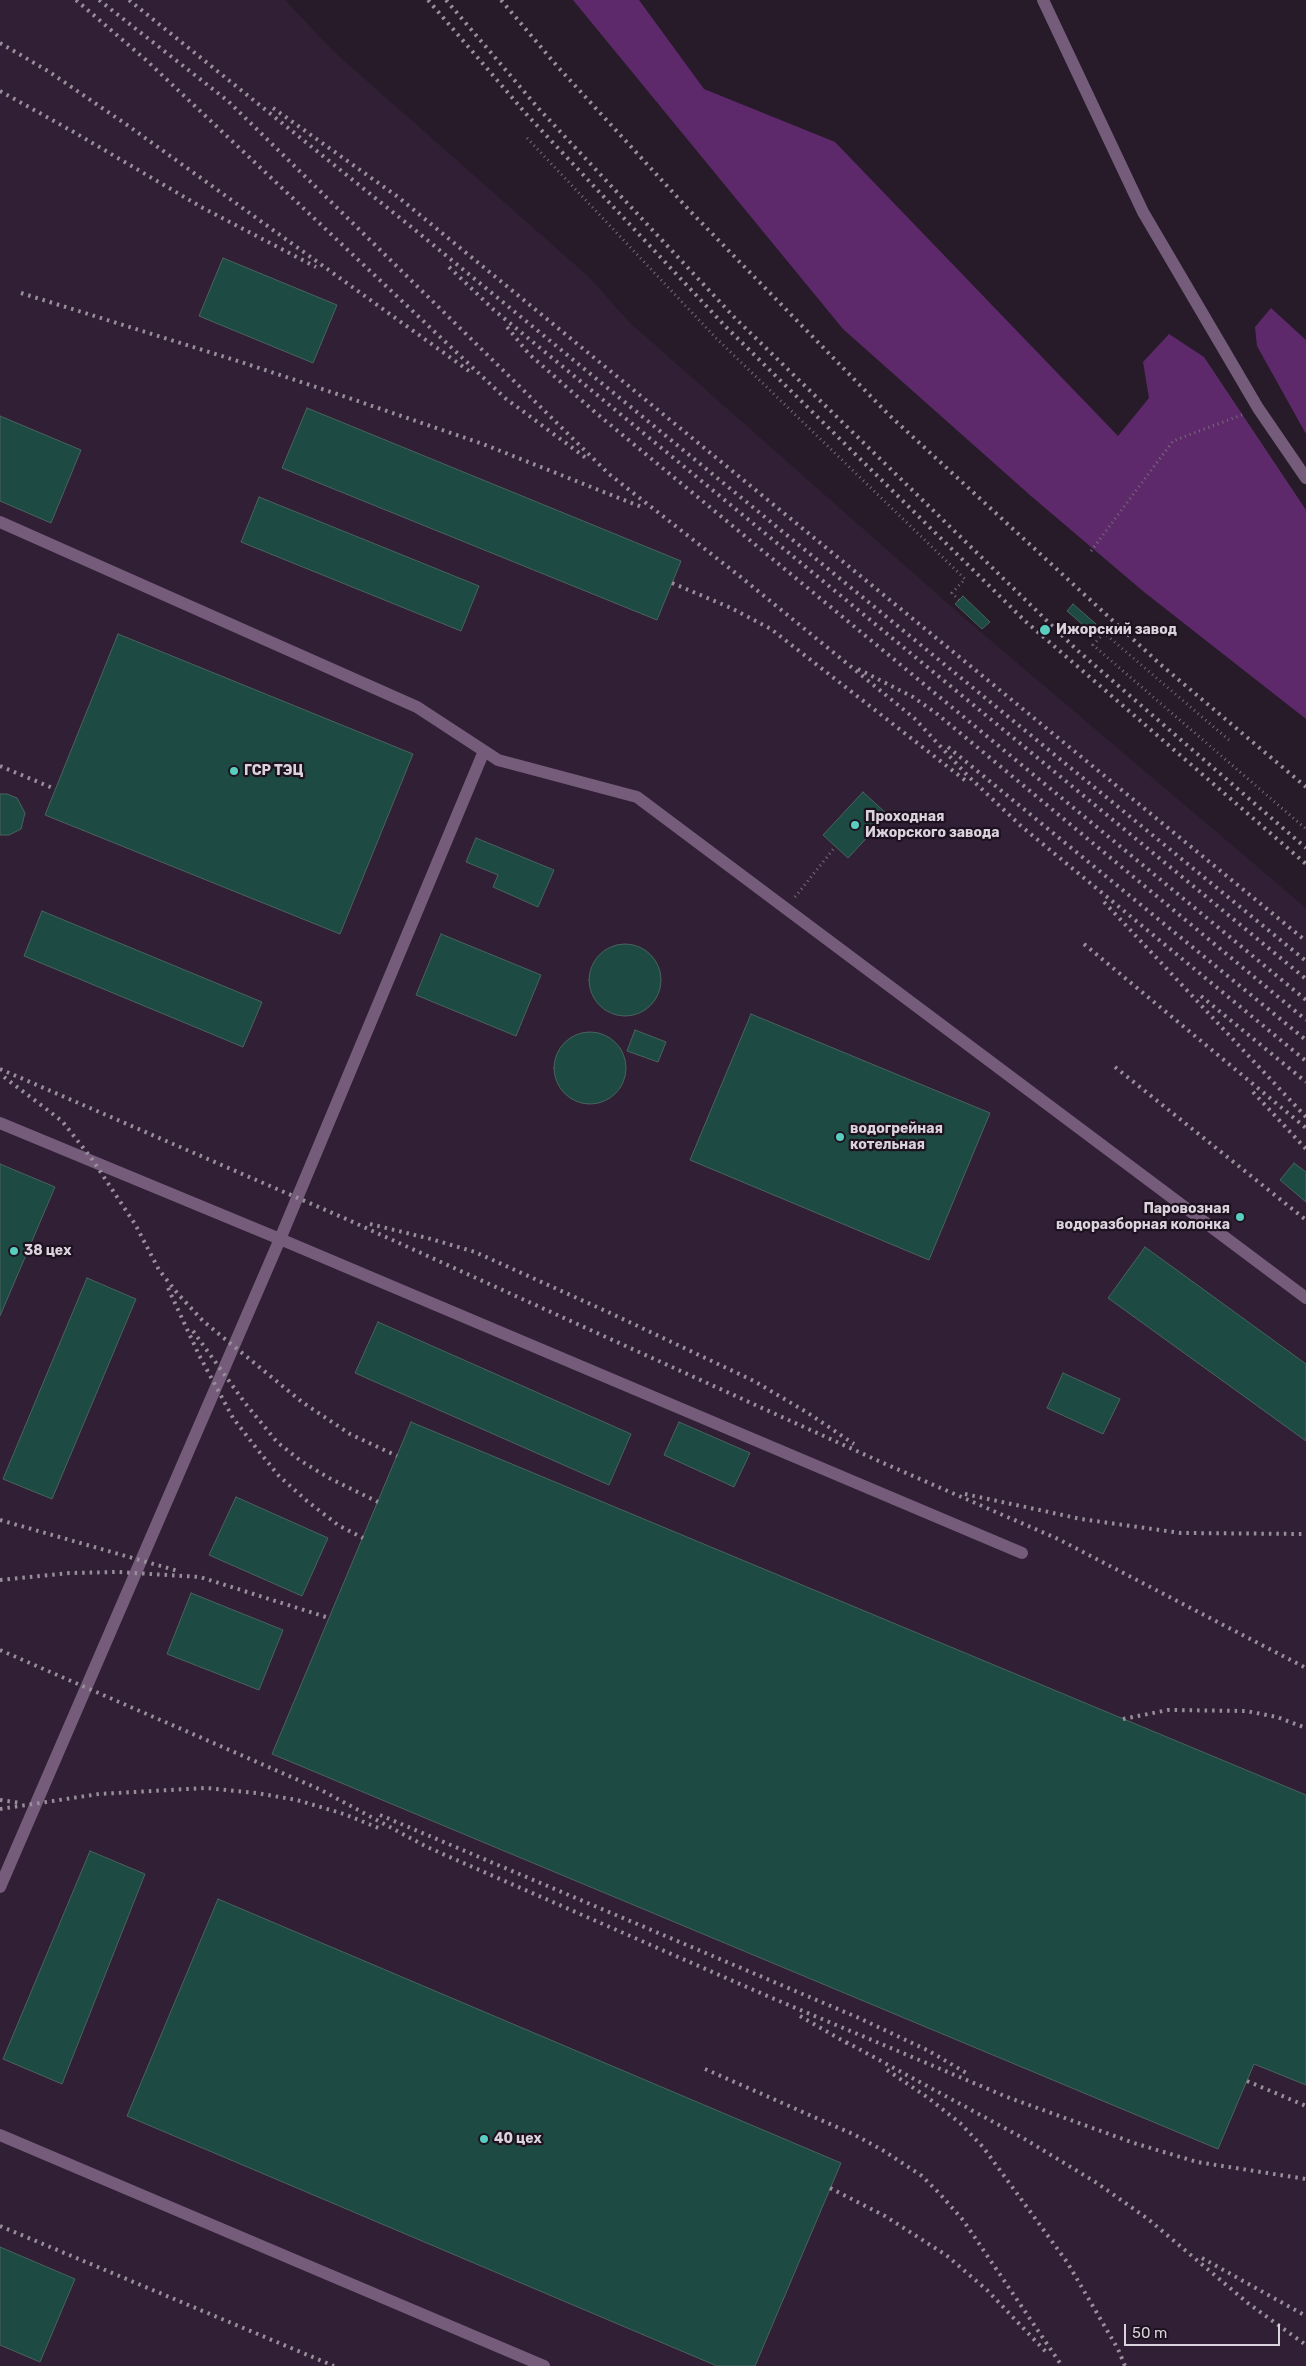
<!DOCTYPE html>
<html>
<head>
<meta charset="utf-8">
<style>
	body { margin:0 }
	#map { position:relative; width:1306px; height:2366px; overflow:hidden; background:#271b2a; font-family:Rubik,sans-serif }
	canvas { display:block }
	.scale { position:absolute; left:1124px; top:2324px; width:156px; height:22px; box-sizing:border-box; border:2px solid #dad2dc; border-top:0; padding-left:6px; font-size:15px; line-height:18px; white-space:nowrap; color:#dad2dc; -webkit-text-stroke:4px #1e1220; paint-order:stroke }
</style>
</head>
<body>
<div id="map">
<canvas width="1306" height="2366"></canvas>
<div class="scale">50 m</div>
</div>
<script>
const context = document.querySelector('canvas').getContext('2d');
context.lineJoin = 'round';
function paint(path, color) { context.fillStyle = color; context.fill(path, 'evenodd'); }
const shape = rows => new Path2D(rows.map(r => 'M' + r).join(''));
function strokePath(path, color, width, dash) { context.strokeStyle = color; context.lineWidth = width; context.lineCap = dash ? 'butt' : 'round'; context.setLineDash(dash || []); context.stroke(path); }
function label(font, color, halo, rows, align = 'center') {
  context.font = font + ' Rubik,sans-serif'; context.lineWidth = 4.5; context.setLineDash([]); context.textBaseline = 'middle'; context.strokeStyle = halo; context.fillStyle = color; for (const [text, x, y, turn = 0] of rows) {
    context.save(); context.translate(x, y); context.rotate((+turn || 0) * Math.PI / 180); context.textAlign = isNaN(turn) ? turn : align; if (halo) context.strokeText(text, 0, 0); context.fillText(text, 0, 0); context.restore();
  }
}
const built = shape([
	[0,0,285,0,333,51,590,278,629,322,963,617,1306,908,1306,2366,0,2366]
]);
const green = shape([
	[573,0,639,0,704,89,835,142,1118,436,1149,398,1143,362,1169,334,1204,357,1306,510,1306,719,1144,592,1031,496,843,329],
	[1271,308,1306,340,1306,434,1257,346,1255,327]
]);
const building = shape([
	[223,258,337,305,313,363,199,316,223,258],
	[307,408,681,561,657,620,282,468,307,408],
	[0,416,81,450,51,523,0,501,0,416],
	[259,497,479,586,461,631,241,542,259,497],
	[963,596,990,622,982,629,955,604,963,596],
	[1073,604,1096,624,1090,631,1067,611,1073,604],
	[118,634,413,754,340,934,45,815,118,634],
	[863,792,888,815,848,858,823,835,863,792],
	[0,794,7,794,17,798,25,813,21,829,9,835,0,835,0,794],
	[476,838,554,870,538,907,493,887,498,875,466,862,476,838],
	[42,911,262,1002,243,1047,24,956,42,911],
	[441,934,541,975,516,1036,416,995,441,934],
	'589 980a36 36 0 1 1 72 0a36 36 0 1 1-72 0Z',
	[751,1014,990,1113,929,1260,690,1160,751,1014],
	[635,1030,666,1042,658,1062,627,1051,635,1030],
	'554 1068a36 36 0 1 1 72 0a36 36 0 1 1-72 0Z',
	[1294,1163,1306,1172,1306,1202,1280,1180,1294,1163],
	[0,1164,55,1187,0,1316,0,1164],
	[1145,1247,1306,1364,1306,1441,1108,1298,1145,1247],
	[87,1278,136,1299,52,1499,3,1479,87,1278],
	[378,1322,631,1434,609,1485,355,1373,378,1322],
	[1063,1373,1120,1399,1103,1434,1047,1408,1063,1373],
	[411,1422,1306,1795,1306,2085,1254,2064,1218,2149,272,1754,411,1422],
	[679,1422,750,1453,734,1487,664,1455,679,1422],
	[236,1497,328,1538,302,1596,209,1555,236,1497],
	[191,1593,283,1630,259,1690,167,1654,191,1593],
	[90,1851,145,1874,62,2084,3,2059,90,1851],
	[218,1899,841,2163,755,2366,717,2366,127,2116,218,1899],
	[0,2247,75,2279,40,2362,0,2345,0,2247]
]);
const path = shape([
	[527,138,716,338,965,579,952,593,959,600],
	[1091,551,1173,441,1244,414],
	[1094,628,1103,635],
	[1229,740,1104,633,1093,645,1306,829],
	[795,897,835,847]
]);
const minor = shape([
	[1043,0,1143,212,1258,408,1306,478],
	[0,522,417,707,498,760,637,797,1306,1298],
	[0,1123,280,1239,1022,1553],
	[0,1887,280,1239,484,751],
	[0,2135,544,2366]
]);
const rail = shape([
	[76,0,146,60,505,398,586,458],
	[99,0,228,101,609,474,742,578,914,718,968,776,1021,826,1306,1061],
	[129,0,415,230,1306,961],
	[428,0,528,116,726,327,1025,621,1306,864],
	[446,0,539,109,735,318,1077,650,1306,848],
	[501,0,557,66,690,211,889,415,1160,664,1306,787],
	[0,43,48,71,130,127,469,371],
	[0,91,72,131,203,208,316,267],
	[273,108,398,197,1306,941],
	[449,267,494,310,1306,979],
	[21,293,241,362,346,397,483,444,644,508],
	[507,327,529,354,596,413,1306,1000],
	[672,583,731,608,771,629,966,781],
	[858,669,913,697,936,713,1306,1020],
	[948,747,1306,1040],
	[0,766,55,789],
	[1104,902,1306,1117],
	[1084,944,1306,1128],
	[1201,996,1306,1082],
	[1115,1067,1306,1220],
	[0,1069,344,1218,881,1462,1058,1539,1306,1668],
	[4,1077,62,1121,92,1159,135,1224,159,1270,178,1294,203,1321,302,1402,350,1434,397,1456],
	[1253,1092,1306,1149],
	[370,1224,431,1239,475,1252,608,1312,754,1381,808,1413,854,1444],
	[168,1288,199,1355,233,1418,257,1449,279,1476,307,1501,338,1525,363,1538],
	[193,1331,245,1403,277,1442,301,1461,329,1478,378,1502],
	[965,1494,1081,1519,1181,1533,1306,1534],
	[0,1520,178,1571],
	[0,1580,69,1573,118,1572,200,1577,329,1618],
	[0,1650,321,1790,427,1847,765,1995,1007,2097,1134,2143,1197,2162,1306,2179],
	[1123,1719,1168,1710,1246,1711,1277,1717,1306,1728],
	[0,1800,21,1803],
	[0,1809,99,1794,205,1788,256,1793,297,1800,344,1814,381,1829],
	[380,1815,859,2018,927,2050,970,2075],
	[800,2016,850,2045],
	[846,2042,1023,2138,1097,2183,1148,2219,1249,2304,1306,2345],
	[705,2069,855,2135,884,2151,922,2176,939,2193,963,2220,1062,2366],
	[887,2070,927,2097,960,2123,983,2147,1067,2262,1118,2349,1125,2366],
	[1247,2081,1306,2106],
	[830,2188,885,2216,946,2255,987,2290,1047,2353],
	[0,2226,334,2366],
	[1202,2258,1306,2316]
]);
const markers = [
	[1045,630,6,"#59cebf"],
	[234,771,5,"#59cebf"],
	[855,825,5,"#59cebf"],
	[840,1137,5,"#59cebf"],
	[1240,1217,5,"#59cebf"],
	[14,1251,5,"#59cebf"],
	[484,2139,5,"#59cebf"]
];
const poiNames = [
	["Ижорский завод",1056,630],
	["ГСР ТЭЦ",244,771],
	["Проходная",865,817],
	["Ижорского завода",865,833],
	["водогрейная",850,1129],
	["котельная",850,1145],
	["Паровозная",1230,1209,"right"],
	["водоразборная колонка",1230,1225,"right"],
	["38 цех",24,1251],
	["40 цех",494,2139]
];
paint(built, '#312035');
paint(green, '#5d296a');
paint(building, '#1e4a44');
strokePath(building, '#48635e', 1);
strokePath(path, '#786d7a', 3, [1, 4]);
strokePath(minor, '#745c7a', 12);
strokePath(rail, '#988f9b', 4, [2.5, 5]);
for (const [x, y, r, color] of markers) { const dot = new Path2D(); dot.arc(x, y, r, 0, 2 * Math.PI); context.fillStyle = color; context.fill(dot); strokePath(dot, '#1e1220', 2); }
label('bold 14px', '#dad2dc', '#1e1220', poiNames, 'left');
</script>
</body>
</html>
